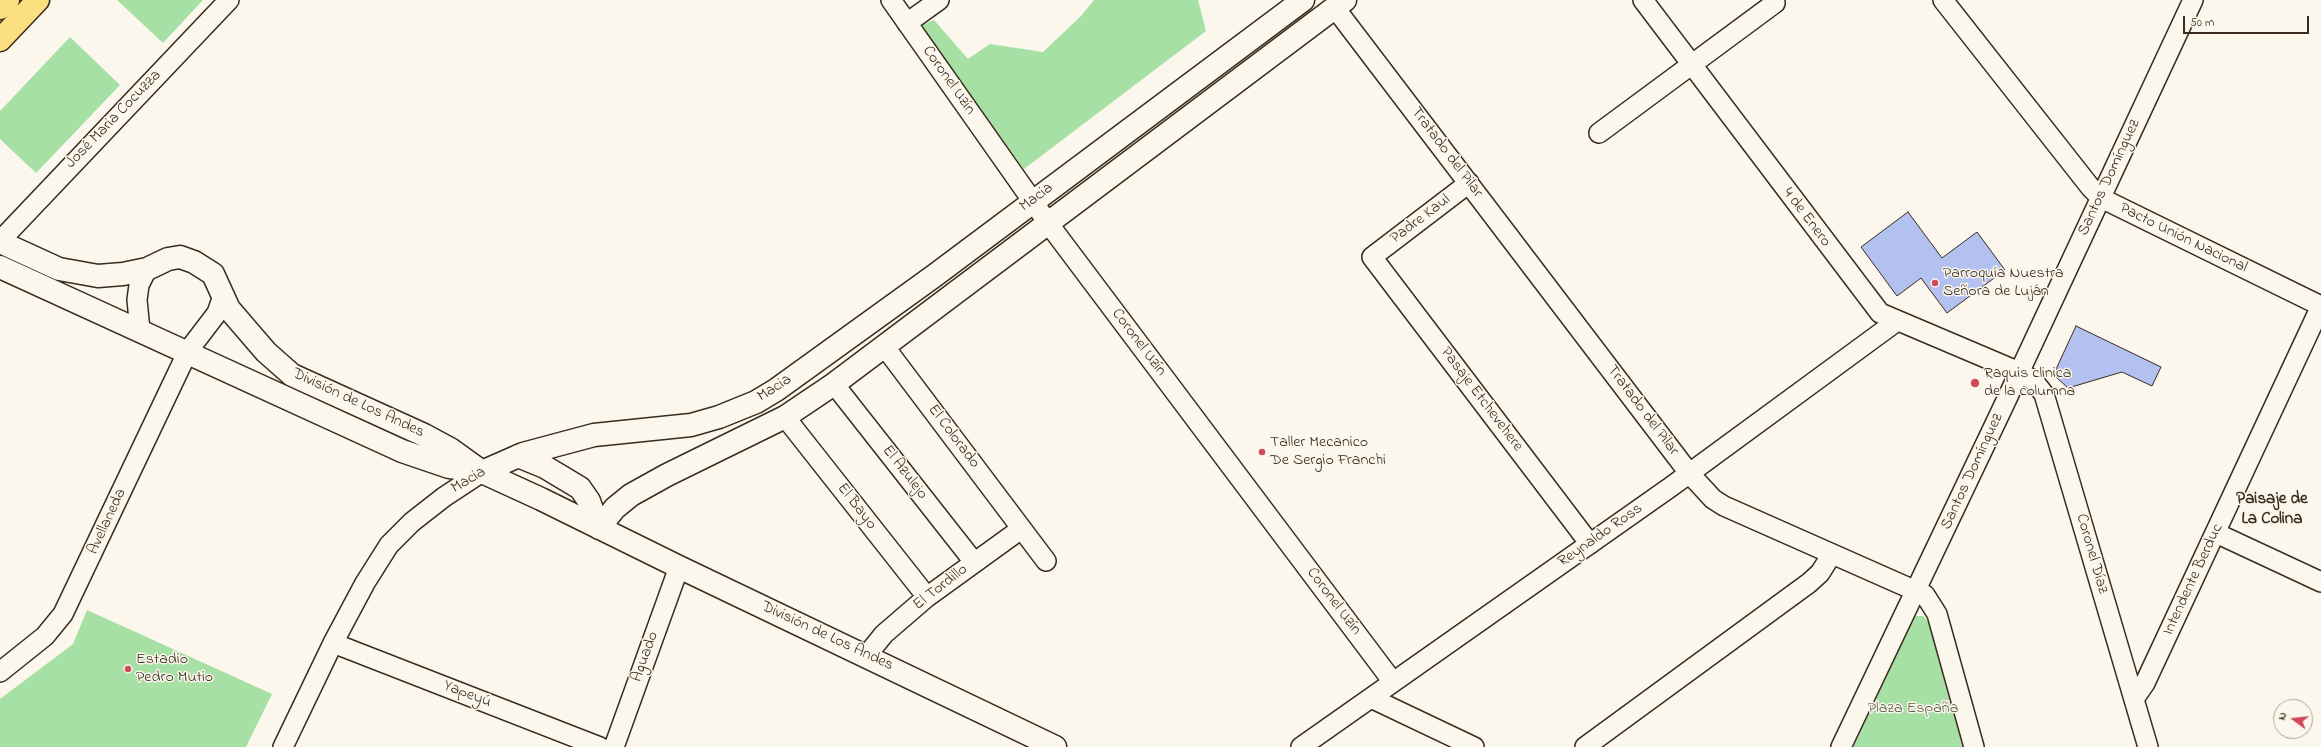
<!DOCTYPE html>
<html>
<head>
<meta charset="utf-8">
<style>
	body { margin:0 }
	#map { position:relative; width:2321px; height:747px; overflow:hidden; background:#fbf7ec; font-family:"Indie Flower",sans-serif }
	canvas { display:block }
	.north { position:absolute; left:2273px; top:699px; width:40px; height:40px; box-sizing:border-box; background:#fbf7ec; border:1px solid #aea59a; border-radius:50%; rotate:285deg; font-size:11px; font-weight:700; line-height:16px; text-align:center; color:#3b2a1e }
	.north::after { content:''; display:block; margin:auto; width:14px; height:18px; background:#d1495b; clip-path:polygon(50% 0,100% 100%,50% 72%,0 100%) }
	.scale { position:absolute; left:2183px; top:16px; width:126px; height:18px; box-sizing:border-box; border:2px solid #3b2a1e; border-top:0; padding-left:5px; font-size:12px; line-height:14px; white-space:nowrap; color:#3b2a1e; -webkit-text-stroke:3px #fbf7ec; paint-order:stroke }
</style>
</head>
<body>
<div id="map">
<canvas width="2321" height="747"></canvas>
<div class="north">N</div>
<div class="scale">50 m</div>
</div>
<script>
const context = document.querySelector('canvas').getContext('2d');
context.lineJoin = 'round';
function paint(path, color) { context.fillStyle = color; context.fill(path, 'evenodd'); }
const shape = rows => new Path2D(rows.map(r => 'M' + r).join(''));
function strokePath(path, color, width, dash) { context.strokeStyle = color; context.lineWidth = width; context.lineCap = dash ? 'butt' : 'round'; context.setLineDash(dash || []); context.stroke(path); }
function label(font, color, halo, rows, align = 'center') {
  context.font = font + ' "Indie Flower",sans-serif'; context.lineWidth = 3; context.setLineDash([]); context.textBaseline = 'middle'; context.strokeStyle = halo; context.fillStyle = color; for (const [text, x, y, turn = 0] of rows) {
    context.save(); context.translate(x, y); context.rotate((+turn || 0) * Math.PI / 180); context.textAlign = isNaN(turn) ? turn : align; if (halo) context.strokeText(text, 0, 0); context.fillText(text, 0, 0); context.restore();
  }
}
const green = shape([
	[117,0,203,0,163,43],
	[1094,0,1198,0,1206,31,1024,169,919,26,934,20,968,59,990,44,1043,52,1081,16],
	[70,37,120,85,36,173,0,139,0,111],
	[87,610,272,694,246,747,0,747,0,699,73,644],
	[1915,616,1923,616,1930,623,1964,747,1853,747]
]);
const building = shape([
	[1908,212,1942,258,1977,232,2005,270,1947,313,1921,278,1897,296,1861,247,1908,212],
	[2076,326,2161,367,2152,386,2122,372,2068,388,2056,377,2057,367,2076,326]
]);
const street = shape([
	[891,0,1048,223,1393,682],
	[1643,0,1880,313,2019,372,2033,380,2044,394,2148,747],
	[1943,0,2091,188,2101,198,2321,306],
	[1335,8,1689,473,1713,499,1724,506,1925,595,1937,614,1974,747],
	[907,23,939,0],
	[1599,133,1775,3],
	[1469,183,1372,257,1590,544],
	[0,241,229,0],
	[140,330,137,300,139,285,147,269],
	[884,346,1046,561],
	[834,384,974,562],
	[785,417,927,597],
	[2216,533,2321,582],
	[333,643,600,747],
	[867,655,884,634,927,597,1021,529],
	[0,672,45,636,63,614,188,351,217,313,223,296],
	[1371,698,1474,747],
	[2134,699,2145,683,2321,306],
	[283,747,333,643,365,583,389,545,412,522,444,497,482,472],
	[614,747,679,567],
	[1301,747,1672,486,1897,321],
	[1585,747,1809,583,1820,573,1832,554],
	[1841,747,2004,405,2193,0]
]);
const secondary = shape([
	[0,242,59,269,98,276,123,274,147,269,168,259,180,257,194,262,213,274,229,309,266,352,292,375,424,435,450,449,482,472,541,499,679,567,1055,747],
	[0,267,402,451,449,467,475,471],
	[518,456,545,467,580,488,589,501,599,528],
	[482,472,523,454,594,435,691,425,719,417,756,402,776,390,934,276,1303,0],
	[599,528,615,508,631,495,667,475,785,417,834,384,1345,0]
]);
const primary = shape([
	[0,8,8,0],
	[0,40,38,0]
]);
const markers = [
	[1935,283,4,"#d1495b"],
	[1975,383,5,"#d1495b"],
	[1262,452,4,"#d1495b"],
	[128,669,4,"#d1495b"]
];
const streetNames = [
	["Coronel Uzín",948,81,55],
	["José Maria Cocuzza",114,120,-46],
	["Tratado del Pilar",1446,153,53],
	["Santos Domínguez",2110,178,-65],
	["Macia",1037,198,-37],
	["4 de Enero",1806,218,53],
	["Padre Kaul",1421,220,-37],
	["Pacto Unión Nacional",2183,239,26],
	["Coronel Uzín",1138,343,53],
	["Macia",775,389,-33],
	["Pasaje Etchevehere",1481,400,53],
	["División de Los Andes",358,404,25],
	["Tratado del Pilar",1642,411,53],
	["El Colorado",953,437,53],
	["Santos Domínguez",1973,472,-65],
	["El Azulejo",904,473,52],
	["Macia",469,481,-31],
	["El Bayo",856,507,52],
	["Avellaneda",108,522,-65],
	["Reynaldo Ross",1601,536,-35],
	["Coronel Díaz",2091,554,74],
	["Intendente Berduc",2194,580,-65],
	["El Tordillo",941,588,-38],
	["Coronel Uzín",1333,602,53],
	["División de Los Andes",827,637,25],
	["Aguado",646,657,-70],
	["Yapeyú",467,695,21]
];
const poiNames = [
	["Parroquía Nuestra",1943,274],
	["Señora de Luján",1943,292],
	["Raquis clinica",1984,374],
	["de la columna",1984,392],
	["Taller Mecanico",1270,443],
	["De Sergio Franchi",1270,461],
	["Estadio",136,660],
	["Pedro Mutio",136,678]
];
const parkNames = [
	["Plaza España",1913,709]
];
const neighbourhoodNames = [
	["Paisaje de",2272,500],
	["La Colina",2272,520]
];
paint(green, '#a6e0a5');
paint(building, '#b3c1f1');
strokePath(building, '#3b2a1e', 1);
strokePath(street, '#3b2a1e', 22);
strokePath(secondary, '#3b2a1e', 25);
strokePath(primary, '#3b2a1e', 25);
strokePath(street, '#fbf7ec', 19);
strokePath(secondary, '#fbf7ec', 22);
strokePath(primary, '#fce080', 22);
for (const [x, y, r, color] of markers) { const dot = new Path2D(); dot.arc(x, y, r, 0, 2 * Math.PI); context.fillStyle = color; context.fill(dot); strokePath(dot, '#fbf7ec', 1.5); }
label('16px', '#3b2a1e', '#fbf7ec', streetNames);
label('16px', '#3b2a1e', '#fbf7ec', poiNames, 'left');
label('16px', '#565840', '#fbf7ec', parkNames);
label('bold 17px', '#3b2a1e', '#fbf7ec', neighbourhoodNames);
</script>
</body>
</html>
